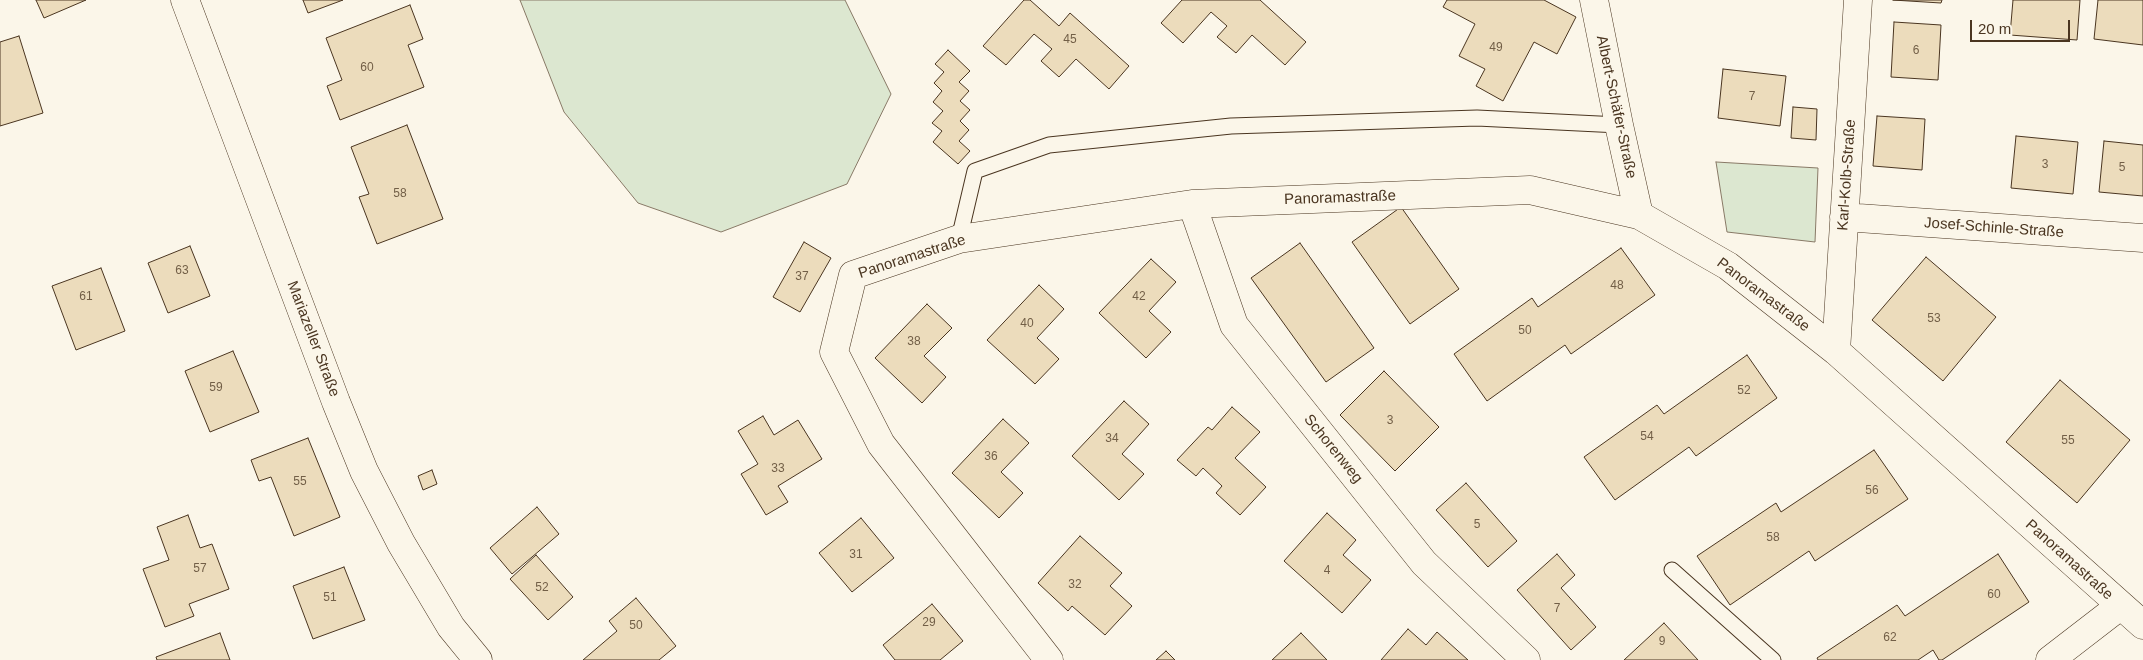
<!DOCTYPE html>
<html>
<head>
<meta charset="utf-8">
<style>
	body { margin:0 }
	#map { position:relative; width:2143px; height:660px; overflow:hidden; background:#fbf6e9; font-family:Arial,sans-serif }
	canvas { display:block }
	.scale { position:absolute; left:1970px; top:20px; width:100px; height:22px; box-sizing:border-box; border:2px solid #4a3520; border-top:0; padding-left:6px; font-size:15px; line-height:18px; white-space:nowrap; color:#4a3520; -webkit-text-stroke:4px #fbf6e9; paint-order:stroke }
</style>
</head>
<body>
<div id="map">
<canvas width="2143" height="660"></canvas>
<div class="scale">20 m</div>
</div>
<script>
const context = document.querySelector('canvas').getContext('2d');
context.lineJoin = 'round';
function paint(path, color) { context.fillStyle = color; context.fill(path, 'evenodd'); }
const shape = rows => new Path2D(rows.map(r => 'M' + r).join(''));
function strokePath(path, color, width, dash) { context.strokeStyle = color; context.lineWidth = width; context.lineCap = dash ? 'butt' : 'round'; context.setLineDash(dash || []); context.stroke(path); }
function label(font, color, halo, rows, align = 'center') {
  context.font = font + ' Arial,sans-serif'; context.lineWidth = 4; context.setLineDash([]); context.textBaseline = 'middle'; context.strokeStyle = halo; context.fillStyle = color; for (const [text, x, y, turn = 0] of rows) {
    context.save(); context.translate(x, y); context.rotate((+turn || 0) * Math.PI / 180); context.textAlign = isNaN(turn) ? turn : align; if (halo) context.strokeText(text, 0, 0); context.fillText(text, 0, 0); context.restore();
  }
}
const green = shape([
	[520,0,845,0,891,94,847,184,721,232,638,203,564,112,520,0],
	[1716,162,1818,168,1815,242,1727,232,1716,162]
]);
const building = shape([
	[36,0,86,0,44,18,36,0],
	[303,0,343,0,308,13,303,0],
	[1024,0,1030,0,1059,26,1070,13,1129,66,1109,89,1076,59,1059,77,1041,61,1052,49,1034,34,1006,65,983,46,1024,0],
	[1182,0,1260,0,1306,42,1285,65,1252,35,1236,53,1217,37,1227,26,1211,12,1183,43,1161,23,1182,0],
	[1447,0,1544,0,1576,17,1557,54,1534,42,1503,101,1476,86,1485,69,1459,56,1475,24,1443,7,1447,0],
	[1893,0,1942,0,1941,3,1893,0],
	[2013,0,2080,0,2077,40,2010,35,2013,0],
	[2098,0,2143,0,2143,45,2094,39,2098,0],
	[410,5,423,39,408,45,424,87,340,120,327,86,342,80,326,38,410,5],
	[1894,22,1941,25,1938,80,1891,77,1894,22],
	[19,36,43,113,0,126,0,42,19,36],
	[948,50,970,71,959,82,969,91,960,101,970,110,960,121,969,130,959,141,970,151,958,164,933,142,942,131,932,123,943,111,933,102,942,91,934,83,944,72,935,64,948,50],
	[1723,69,1786,76,1780,126,1718,118,1723,69],
	[1793,107,1817,109,1816,140,1791,138,1793,107],
	[1877,116,1925,119,1922,170,1873,166,1877,116],
	[407,125,443,219,377,244,359,197,369,194,351,147,407,125],
	[2016,136,2078,142,2073,194,2011,188,2016,136],
	[2104,141,2143,145,2143,196,2099,192,2104,141],
	[1401,207,1459,289,1410,324,1352,242,1401,207],
	[804,242,831,258,800,312,773,297,804,242],
	[1300,243,1374,348,1326,382,1251,278,1300,243],
	[190,246,210,296,168,313,148,263,190,246],
	[1621,248,1655,295,1571,354,1565,345,1487,401,1454,354,1532,298,1538,307,1621,248],
	[1926,257,1996,317,1943,381,1872,320,1926,257],
	[1151,259,1176,282,1149,311,1171,332,1146,358,1099,313,1151,259],
	[101,268,125,331,76,350,52,286,101,268],
	[1039,285,1064,309,1037,338,1059,359,1035,384,987,340,1039,285],
	[927,304,952,328,924,356,946,377,922,403,875,358,927,304],
	[233,351,259,412,210,432,185,371,233,351],
	[1747,355,1777,398,1696,456,1689,447,1615,500,1584,457,1657,405,1664,414,1747,355],
	[1384,371,1439,427,1395,471,1340,415,1384,371],
	[2060,380,2130,440,2077,503,2006,442,2060,380],
	[1124,401,1149,424,1122,454,1144,474,1119,500,1072,456,1124,401],
	[1232,407,1260,432,1235,458,1266,487,1240,515,1216,493,1222,486,1203,468,1196,476,1177,460,1208,427,1212,430,1232,407],
	[763,416,774,435,798,420,822,459,778,486,788,502,766,515,741,474,758,464,738,431,763,416],
	[1003,419,1029,443,1001,472,1023,493,999,518,952,473,1003,419],
	[308,438,340,517,294,536,271,477,259,481,251,460,308,438],
	[1874,450,1908,499,1815,561,1809,551,1730,605,1697,556,1776,503,1781,512,1874,450],
	[432,470,437,484,423,490,418,476,432,470],
	[1466,483,1517,541,1488,567,1436,510,1466,483],
	[537,507,559,534,512,574,490,548,537,507],
	[1327,513,1356,540,1343,555,1371,580,1342,613,1284,561,1327,513],
	[188,515,200,548,212,544,229,589,189,604,194,616,165,627,143,569,169,560,157,527,188,515],
	[861,518,894,558,852,592,819,553,861,518],
	[1080,536,1122,573,1110,586,1132,606,1105,635,1072,606,1068,611,1038,583,1080,536],
	[1557,554,1575,575,1561,588,1596,627,1571,650,1517,590,1557,554],
	[1998,554,2029,602,1942,660,1939,660,1933,650,1918,660,1818,660,1817,658,1897,605,1905,616,1998,554],
	[536,555,573,597,548,620,510,579,536,555],
	[344,567,365,620,313,639,293,586,344,567],
	[636,598,676,646,659,660,583,660,617,631,609,621,636,598],
	[932,604,963,641,940,660,895,660,883,645,932,604],
	[1664,623,1698,660,1624,660,1664,623],
	[1408,629,1426,645,1437,632,1468,660,1381,660,1408,629],
	[220,633,230,660,157,660,156,657,220,633],
	[1301,633,1327,660,1272,660,1301,633],
	[1166,651,1175,660,1156,660,1166,651]
]);
const lane = shape([
	[959,239,975,171,1049,145,1231,126,1477,118,1619,125],
	[1672,570,1773,660]
]);
const street = shape([
	[1594,0,1619,125,1639,215],
	[1192,204,1234,325,1424,563,1526,660],
	[1844,217,2143,238],
	[1836,351,1858,0],
	[1049,660,881,444,834,352,853,275,959,239,1192,204,1530,190,1639,215,1728,266,1836,351,2143,625],
	[2050,660,2120,606]
]);
const secondary = shape([
	[185,0,336,402,364,471,401,543,451,627,478,660]
]);
const numberNames = [
	["45",1070,40],
	["49",1496,48],
	["6",1916,51],
	["60",367,68],
	["7",1752,97],
	["3",2045,165],
	["5",2122,168],
	["58",400,194],
	["63",182,271],
	["37",802,277],
	["48",1617,286],
	["61",86,297],
	["42",1139,297],
	["53",1934,319],
	["40",1027,324],
	["50",1525,331],
	["38",914,342],
	["59",216,388],
	["52",1744,391],
	["3",1390,421],
	["54",1647,437],
	["34",1112,439],
	["55",2068,441],
	["36",991,457],
	["33",778,469],
	["55",300,482],
	["56",1872,491],
	["5",1477,525],
	["58",1773,538],
	["31",856,555],
	["57",200,569],
	["4",1327,571],
	["32",1075,585],
	["52",542,588],
	["60",1994,595],
	["51",330,598],
	["7",1557,609],
	["29",929,623],
	["50",636,626],
	["62",1890,638],
	["9",1662,642]
];
const streetNames = [
	["Albert-Schäfer-Straße",1616,107,78],
	["Karl-Kolb-Straße",1847,175,-86],
	["Panoramastraße",1340,198,-2],
	["Josef-Schinle-Straße",1994,228,4],
	["Panoramastraße",912,257,-18],
	["Panoramastraße",1763,295,37],
	["Mariazeller Straße",313,339,69],
	["Schorenweg",1333,449,51],
	["Panoramastraße",2069,560,42]
];
paint(green, '#dce7d0');
strokePath(green, '#887966', 1);
paint(building, '#ecdcbc');
strokePath(building, '#4a3520', 1);
strokePath(lane, '#4a3520', 17);
strokePath(street, '#4a3520', 29);
strokePath(secondary, '#4a3520', 29);
strokePath(lane, '#fbf6e9', 15);
strokePath(street, '#fbf6e9', 28);
strokePath(secondary, '#fbf6e9', 28);
label('12px', '#725f47', null, numberNames);
label('15px', '#4a3520', '#fbf6e9', streetNames);
</script>
</body>
</html>
